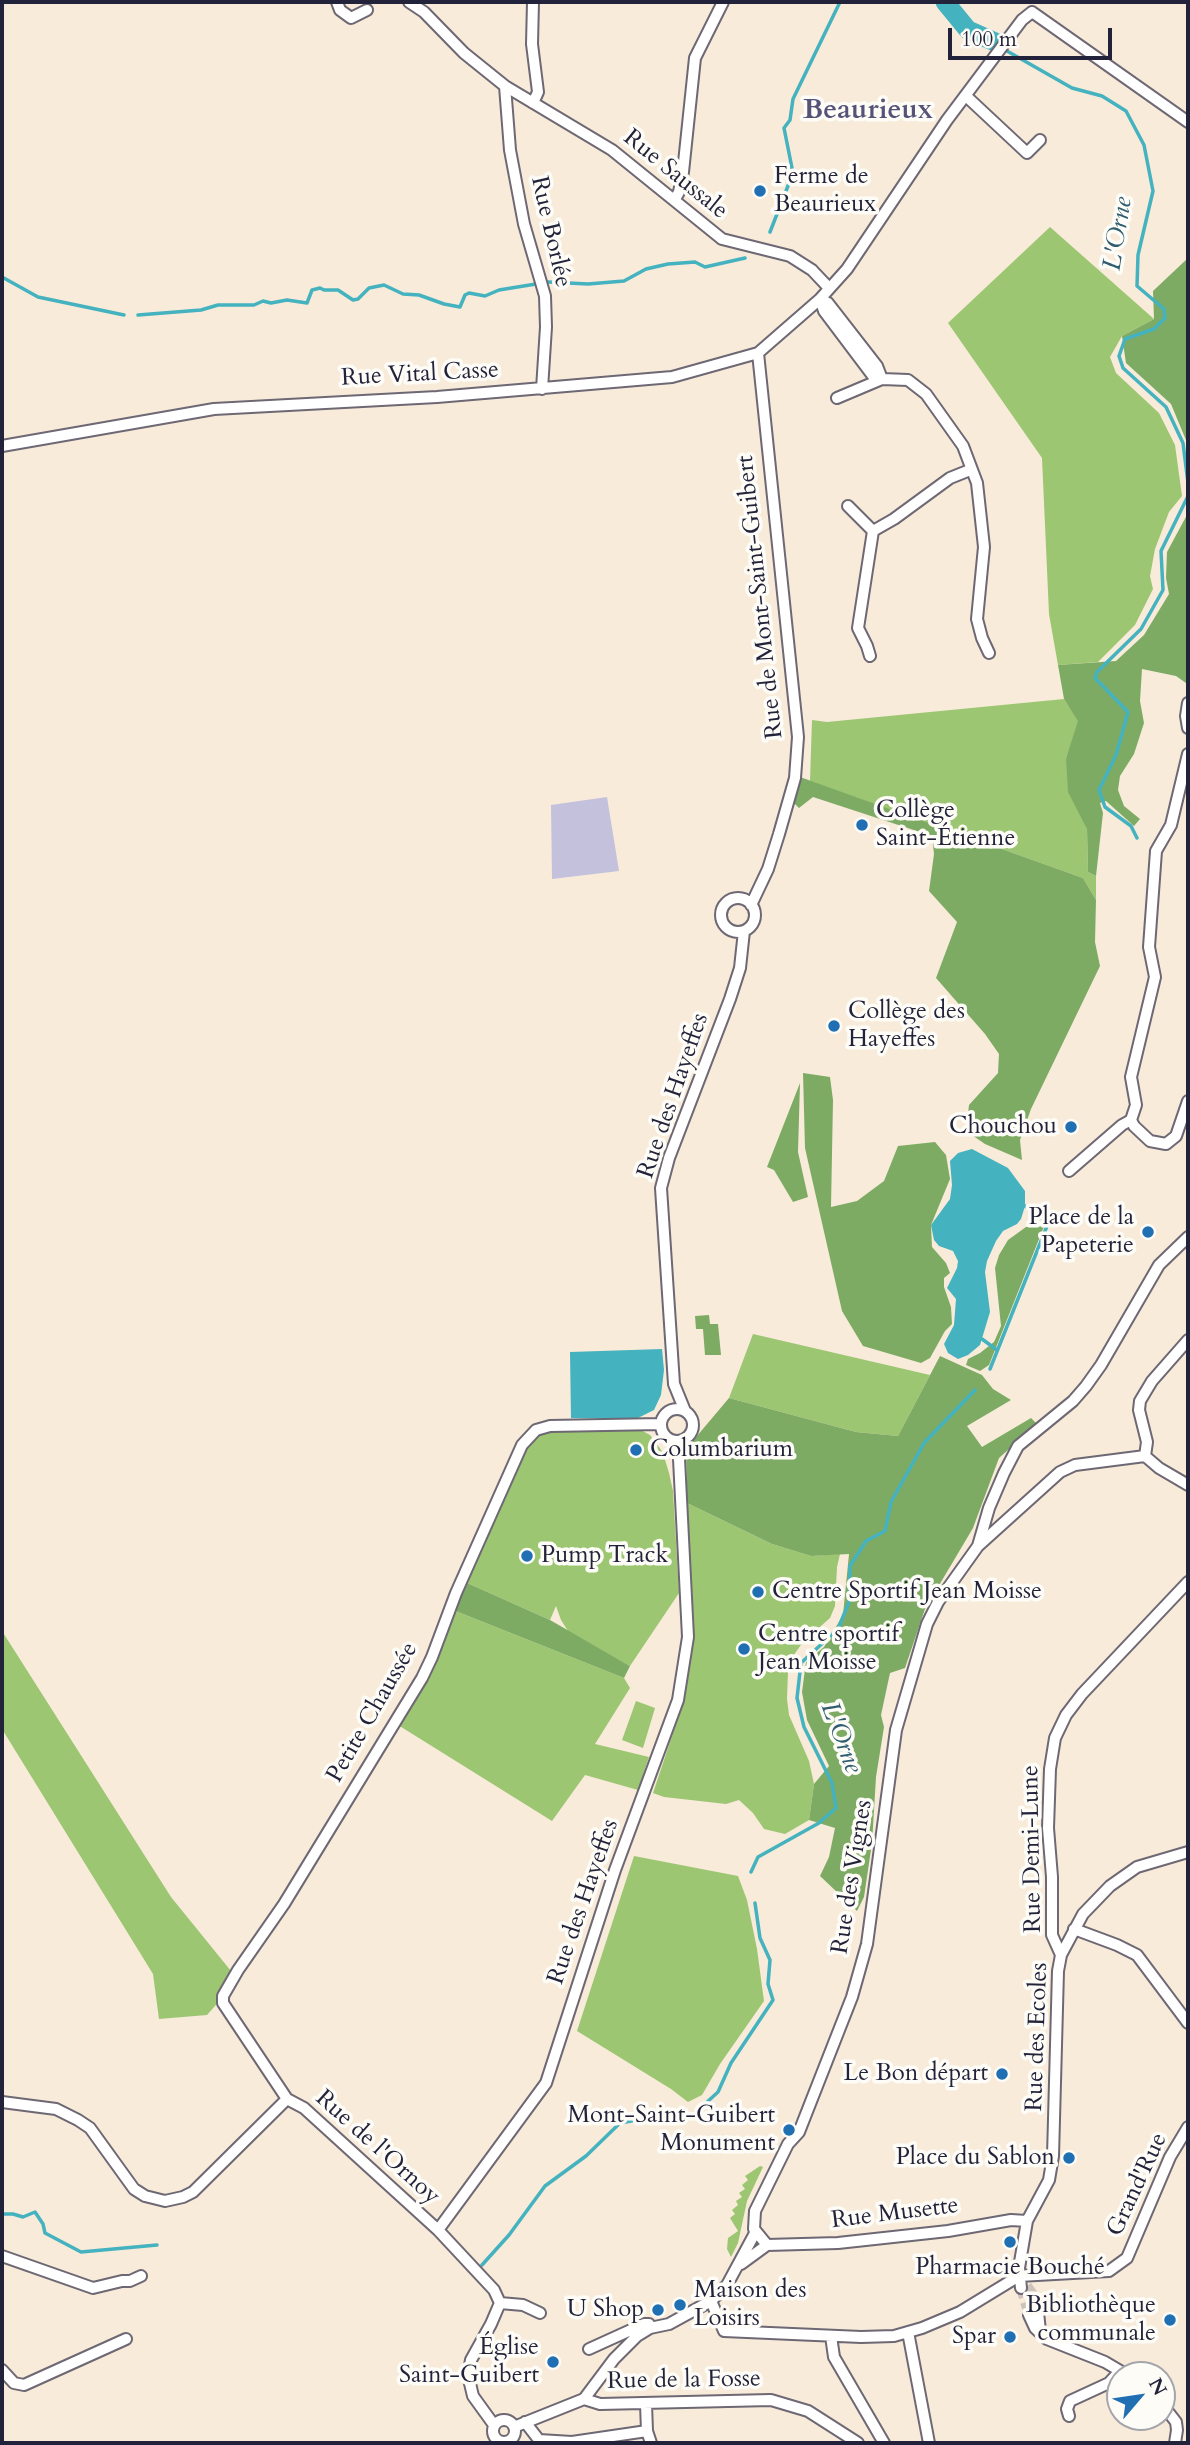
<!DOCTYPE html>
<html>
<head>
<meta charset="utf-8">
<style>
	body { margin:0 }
	#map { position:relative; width:1190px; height:2445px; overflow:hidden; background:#f8ebda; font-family:Cardo,serif }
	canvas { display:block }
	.frame { position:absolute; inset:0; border:4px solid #22223b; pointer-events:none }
	.north { position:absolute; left:1106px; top:2361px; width:70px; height:70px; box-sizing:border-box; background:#fdfcf7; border:2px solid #a5a5ac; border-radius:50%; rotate:61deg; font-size:19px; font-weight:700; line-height:28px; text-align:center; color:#22223b }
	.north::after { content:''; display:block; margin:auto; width:24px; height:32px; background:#1f6fb2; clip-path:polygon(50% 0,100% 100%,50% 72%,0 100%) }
	.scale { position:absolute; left:948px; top:28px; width:164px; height:32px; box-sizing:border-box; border:4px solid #22223b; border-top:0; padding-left:9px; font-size:21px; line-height:24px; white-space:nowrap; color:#22223b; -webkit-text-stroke:5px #fdfcf7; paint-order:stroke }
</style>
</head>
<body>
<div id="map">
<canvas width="1190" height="2445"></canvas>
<div class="frame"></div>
<div class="north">N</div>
<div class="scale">100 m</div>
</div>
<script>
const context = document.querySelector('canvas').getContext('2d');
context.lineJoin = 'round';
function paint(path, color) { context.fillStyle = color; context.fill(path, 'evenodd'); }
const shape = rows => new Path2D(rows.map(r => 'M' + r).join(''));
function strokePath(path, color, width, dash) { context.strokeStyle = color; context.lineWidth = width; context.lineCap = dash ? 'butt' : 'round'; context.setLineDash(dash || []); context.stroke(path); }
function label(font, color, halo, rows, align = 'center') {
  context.font = font + ' Cardo,serif'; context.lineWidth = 7; context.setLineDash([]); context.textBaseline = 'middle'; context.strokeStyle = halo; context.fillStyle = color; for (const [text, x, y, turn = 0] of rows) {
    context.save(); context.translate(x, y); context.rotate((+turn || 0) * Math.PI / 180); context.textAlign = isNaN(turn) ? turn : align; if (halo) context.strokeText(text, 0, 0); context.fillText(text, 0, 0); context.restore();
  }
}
const industrial = shape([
	[607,797,619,871,552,879,551,805]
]);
const green = shape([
	[1050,227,1154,319,1122,336,1110,357,1116,373,1159,413,1175,445,1182,496,1169,512,1155,549,1150,576,1153,589,1135,625,1098,662,1058,665,1049,614,1042,458,948,323],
	[1064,699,1079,721,1066,758,1087,829,1088,872,1096,876,1096,900,1083,878,810,781,812,720,827,722],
	[753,1334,930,1375,898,1436,856,1432,729,1398],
	[639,1429,650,1435,657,1444,663,1453,669,1473,673,1491,679,1593,630,1666,568,1631,561,1620,556,1606,550,1620,465,1582,527,1444,534,1437,551,1431],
	[687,1503,772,1544,811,1556,840,1554,837,1567,835,1606,830,1618,803,1642,791,1659,788,1672,787,1699,789,1715,809,1761,814,1784,809,1820,785,1834,764,1829,753,1813,739,1800,726,1804,664,1797,653,1793,683,1703,691,1657,694,1627],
	[453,1610,624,1678,630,1688,595,1744,649,1757,638,1790,585,1775,552,1821,398,1725],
	[2,1631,171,1897,231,1971,231,1978,222,1998,207,2015,159,2019,153,1974,2,1729],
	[636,1701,655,1708,643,1748,622,1740],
	[634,1856,738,1876,747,1900,757,1949,764,2001,720,2064,702,2095,688,2102,671,2089,577,2031],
	[760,2166,763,2167,747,2201,738,2243,731,2257,727,2249,728,2238,738,2231,730,2218,735,2214,732,2210,738,2205,736,2201,742,2197,739,2193,745,2189,742,2185,748,2180,745,2176]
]);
const forest = shape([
	[1188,258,1188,445,1171,404,1126,363,1122,336,1154,319,1153,291],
	[1188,513,1188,681,1186,683,1176,676,1142,669,1140,701,1144,723,1134,754,1120,776,1118,790,1124,806,1140,819,1134,826,1106,801,1100,803,1103,813,1096,876,1088,872,1087,829,1068,792,1066,758,1078,721,1064,699,1058,665,1116,661,1144,635,1169,594,1166,578,1167,552],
	[800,777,1083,878,1096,900,1095,942,1100,966,1031,1109,1020,1140,1022,1160,985,1144,966,1131,969,1105,998,1073,999,1054,985,1034,936,978,957,922,929,891,934,854,932,836,813,797,799,808,793,802],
	[803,1073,830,1077,833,1100,831,1207,857,1201,884,1181,898,1146,935,1142,946,1155,950,1179,931,1225,932,1247,946,1263,950,1273,944,1278,944,1287,951,1307,952,1324,945,1331,930,1358,921,1363,863,1346,842,1311,805,1148],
	[800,1083,798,1152,808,1197,793,1202,774,1170,767,1167],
	[1045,1224,989,1365,980,1371,966,1365,968,1359,980,1353,994,1342,1001,1326,995,1268,999,1255,1008,1240,1026,1227],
	[709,1315,710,1324,718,1324,721,1355,705,1355,703,1329,696,1329,695,1316],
	[940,1356,982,1375,993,1389,1011,1400,967,1426,982,1447,1031,1418,1037,1424,999,1458,973,1528,925,1609,905,1668,890,1673,881,1715,884,1727,876,1777,872,1843,864,1897,857,1911,820,1876,829,1857,835,1828,809,1820,814,1784,829,1766,807,1720,802,1692,806,1662,824,1647,843,1615,849,1554,811,1556,772,1544,687,1503,686,1449,729,1398,856,1432,898,1436],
	[465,1582,550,1620,630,1666,624,1678,453,1610]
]);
const water = shape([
	[972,1149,1008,1168,1025,1191,1025,1206,1021,1219,1017,1224,1003,1231,996,1241,987,1261,985,1272,990,1312,980,1345,968,1355,958,1359,948,1353,944,1344,954,1325,956,1299,947,1288,957,1268,958,1261,953,1251,939,1246,934,1240,931,1225,950,1199,952,1185,950,1161,958,1153],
	[662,1349,664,1370,661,1395,654,1410,636,1419,571,1418,570,1352]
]);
const stream = shape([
	[1007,51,1072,88,1102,96,1126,111,1144,145,1153,191,1138,255,1137,286,1164,309,1165,318,1154,329,1125,339,1119,356,1123,368,1166,407,1183,443,1188,483],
	[770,232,793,173,784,128,790,120,793,99,840,2],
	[2,277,38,297,124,315],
	[548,282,588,284,624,281,646,269,668,264,695,262,705,267,745,258],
	[138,315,201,310,218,305,254,305,263,301,271,303,287,300,307,303,312,290,320,288,324,290,338,290,353,300,358,299,369,288,384,285,403,294,419,295,444,304,460,307,465,295,469,293,485,296,499,290,536,284],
	[1137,838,1131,826,1105,807,1099,790,1116,755,1128,712,1095,678,1097,672,1141,629,1163,590,1161,551,1188,496],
	[1025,1206,1048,1223],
	[982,1339,997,1350],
	[990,1369,1051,1216],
	[751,1872,758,1857,819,1823,836,1808,832,1783,804,1727,797,1698,801,1663,838,1629,849,1602,850,1566,866,1541,885,1531,891,1502,924,1443,975,1390],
	[2,2214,13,2214,23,2217,35,2212,43,2224,45,2233,81,2252,157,2245],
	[482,2265,509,2235,545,2186,586,2156,620,2123,648,2118,659,2120,694,2114,718,2092,731,2063,773,2000,768,1984,770,1960,760,1938,755,1903]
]);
const river = shape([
	[945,2,968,30,995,42]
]);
const minorTunnel = shape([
	[1027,2286,1032,2293,1038,2312],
	[1021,2288,1029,2315]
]);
const minor = shape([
	[337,2,340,10,351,18,367,10],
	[409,2,424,12,464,53,505,86,612,150,722,239,790,256,812,270,829,288],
	[1032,12,1188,122],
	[505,86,510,150,524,224,545,296,546,327,542,389],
	[966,96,1027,153,1040,140],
	[533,103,538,92,532,44,533,2],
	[675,199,679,192,683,172,695,58,723,2],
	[820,299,824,311,873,376,882,379],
	[820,299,828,303,877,366,882,379],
	[837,398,882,379,908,380,926,394,963,446,977,483,984,547,977,619,982,638,989,653],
	[2,446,214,409,437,397,672,377,758,353,820,299,847,269,947,120,1022,20,1032,12],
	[848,506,873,531],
	[870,656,867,646,858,628,873,531,894,519,950,478,970,470],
	[1188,703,1186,716,1188,728],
	[1188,754,1171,825,1156,851,1149,947,1155,977,1131,1077,1136,1105,1131,1120,1134,1126,1150,1141,1166,1144,1176,1136,1188,1101],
	'721 915a17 17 0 1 1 34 0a17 17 0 1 1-34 0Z',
	[751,905,768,869,779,834,795,778,798,737,758,353],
	[1069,1171,1122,1125,1131,1120],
	'661 1425a16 16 0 1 1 32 0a16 16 0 1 1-32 0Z',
	[685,1411,674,1384,661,1188,669,1158,730,999,740,968,744,931],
	[1145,1456,1159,1468,1188,1485],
	[978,1546,989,1508,1004,1473,1018,1446,1073,1401,1086,1386,1101,1365,1159,1265,1188,1237],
	[1074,1929,1117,1945,1137,1955,1188,2023],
	[1061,1955,1052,1935,1052,1877,1048,1828,1050,1769,1055,1738,1066,1715,1082,1694,1188,1582],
	[287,2099,223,2003,223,1996,238,1970,284,1904,422,1678,432,1657,456,1593,522,1445,536,1430,550,1426,660,1424],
	[2,2102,56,2109,78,2120,90,2128,134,2189,145,2196,165,2201,183,2197,193,2192,287,2099,304,2108,438,2230,494,2290,500,2303,491,2324,471,2360,468,2375,473,2396,494,2425],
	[438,2230,546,2083,615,1870,678,1700,688,1637,679,1459,686,1438],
	[767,2245,754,2229,755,2211,788,2144,799,2132,852,1997,867,1944,896,1730,927,1624,938,1602,978,1546,1060,1472,1075,1465,1145,1456,1147,1442,1139,1410,1140,1401,1152,1381,1188,1340],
	[767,2245,838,2243,948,2231,1011,2220,1027,2221],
	[2,2256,93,2288,122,2281,130,2281,141,2276],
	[741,2264,767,2245],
	[1021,2288,1019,2268,1027,2221,1049,2180,1053,2156,1058,1971,1061,1955,1083,1914,1110,1886,1137,1867,1188,1852],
	[711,2301,724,2331,861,2337,894,2336,922,2328,960,2312,1019,2276,1109,2271,1127,2258,1170,2157,1188,2127],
	[500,2303,523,2305,540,2313],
	[1038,2312,1040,2331],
	[1029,2315,1035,2328,1047,2339,1105,2362,1127,2375],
	[908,2332,929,2443],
	[831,2336,834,2357,884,2443],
	[589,2349,644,2324,649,2324],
	[2,2370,14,2383,24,2385,126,2339],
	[584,2399,600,2404,771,2400,808,2411,858,2443],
	[646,2404,647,2431,651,2443],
	[1162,2404,1176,2422,1177,2430,1175,2443],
	[1069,2416,1067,2409,1070,2401,1109,2383,1120,2371],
	'493 2431a11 11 0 1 1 22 0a11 11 0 1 1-22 0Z',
	[525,2422,539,2440,572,2442,647,2431],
	[514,2427,584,2399,614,2359,637,2336,650,2328,669,2324,711,2301,727,2285,755,2233]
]);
const markers = [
	[760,191,7,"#1f6fb2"],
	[862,825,7,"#1f6fb2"],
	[834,1026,7,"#1f6fb2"],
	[1071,1127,7,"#1f6fb2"],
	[1148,1232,7,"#1f6fb2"],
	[636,1450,7,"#1f6fb2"],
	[527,1556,7,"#1f6fb2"],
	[758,1592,7,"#1f6fb2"],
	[744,1649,7,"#1f6fb2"],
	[1002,2074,7,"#1f6fb2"],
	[789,2130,7,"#1f6fb2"],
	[1069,2158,7,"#1f6fb2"],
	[1010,2242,7,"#1f6fb2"],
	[680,2305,7,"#1f6fb2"],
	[658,2310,7,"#1f6fb2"],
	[1170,2320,7,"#1f6fb2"],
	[1010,2337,7,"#1f6fb2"],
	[553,2362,7,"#1f6fb2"]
];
const streetNames = [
	["Rue Saussale",675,175,39],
	["Rue Borlée",550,232,77],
	["Rue Vital Casse",420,375,-3],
	["Rue de Mont-Saint-Guibert",761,597,-96],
	["Rue des Hayeffes",674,1096,-71],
	["Petite Chaussée",373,1713,-60],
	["Rue Demi-Lune",1033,1849,-91],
	["Rue des Vignes",853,1877,-81],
	["Rue des Hayeffes",584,1902,-71],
	["Rue des Ecoles",1038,2037,-88],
	["Rue de l'Ornoy",377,2148,42],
	["Grand'Rue",1138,2185,-65],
	["Rue Musette",895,2214,-7],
	["Rue de la Fosse",684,2381,-1]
];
const poiNames = [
	["Ferme de",774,177,"left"],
	["Beaurieux",774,205,"left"],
	["Collège",876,811,"left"],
	["Saint-Étienne",876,839,"left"],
	["Collège des",848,1012,"left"],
	["Hayeffes",848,1040,"left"],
	["Chouchou",1057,1127],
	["Place de la",1134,1218],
	["Papeterie",1134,1246],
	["Columbarium",650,1450,"left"],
	["Pump Track",541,1556,"left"],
	["Centre Sportif Jean Moisse",772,1592,"left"],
	["Centre sportif",758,1635,"left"],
	["Jean Moisse",758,1663,"left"],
	["Le Bon départ",988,2074],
	["Mont-Saint-Guibert",775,2116],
	["Monument",775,2144],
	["Place du Sablon",1055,2158],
	["Pharmacie Bouché",1010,2268,"center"],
	["Maison des",694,2291,"left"],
	["Loisirs",694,2319,"left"],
	["Bibliothèque",1156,2306],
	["communale",1156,2334],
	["U Shop",644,2310],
	["Spar",996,2337],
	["Église",539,2348],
	["Saint-Guibert",539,2376]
];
const waterNames = [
	["L'Orne",1119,234,-81],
	["L'Orne",840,1738,69]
];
const quarterNames = [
	["Beaurieux",868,112]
];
paint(industrial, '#c3c1db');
paint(green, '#9cc672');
paint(forest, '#7dab64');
paint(water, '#44b2bf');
strokePath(stream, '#44b2bf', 3.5);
strokePath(river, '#44b2bf', 19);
strokePath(minorTunnel, '#cdc3ba', 10, [10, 5]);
strokePath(minor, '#6d6873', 14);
strokePath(minor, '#fff', 10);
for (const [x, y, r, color] of markers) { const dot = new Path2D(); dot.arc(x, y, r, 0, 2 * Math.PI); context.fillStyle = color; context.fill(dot); strokePath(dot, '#fdfcf7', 2.5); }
label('24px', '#22223b', '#fdfcf7', streetNames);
label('24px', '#22223b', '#fdfcf7', poiNames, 'right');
label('italic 26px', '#305c70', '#fdfcf7', waterNames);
label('bold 28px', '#565379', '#fdfcf7', quarterNames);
</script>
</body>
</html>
